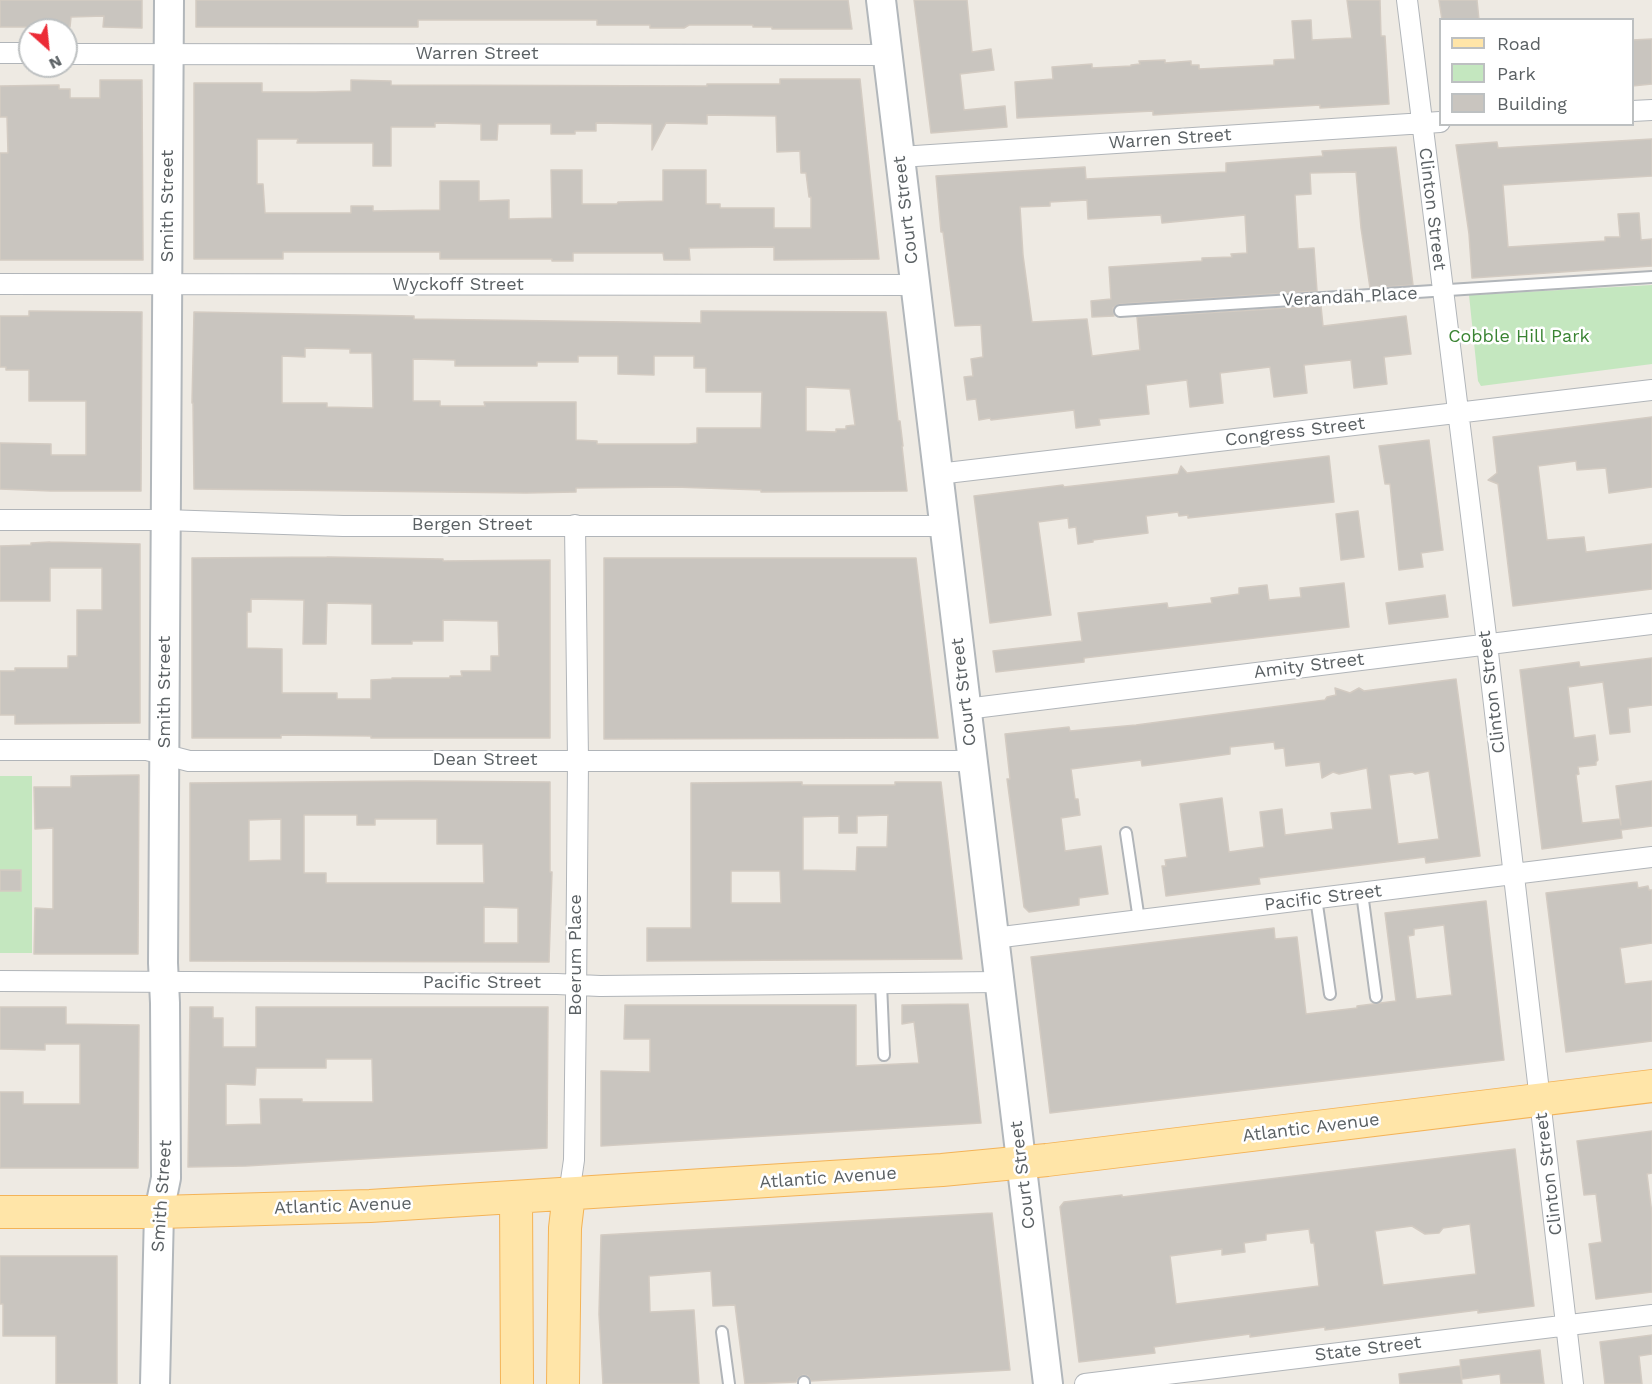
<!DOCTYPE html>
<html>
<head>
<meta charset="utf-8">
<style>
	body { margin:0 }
	#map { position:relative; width:1652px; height:1384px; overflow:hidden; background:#eeeae3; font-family:"Work Sans",sans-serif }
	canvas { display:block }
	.legend { position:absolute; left:1439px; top:18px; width:195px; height:108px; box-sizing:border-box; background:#fff; border:2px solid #bdc0c1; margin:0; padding:8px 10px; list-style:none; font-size:18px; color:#5b6164 }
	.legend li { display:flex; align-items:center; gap:12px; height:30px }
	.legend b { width:30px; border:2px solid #bdc0c1 }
	.north { position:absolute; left:18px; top:18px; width:60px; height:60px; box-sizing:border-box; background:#fff; border:2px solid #bdc0c1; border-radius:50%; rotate:153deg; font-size:16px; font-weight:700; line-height:24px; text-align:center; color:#5b6164 }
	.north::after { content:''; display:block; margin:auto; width:21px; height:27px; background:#ec2b36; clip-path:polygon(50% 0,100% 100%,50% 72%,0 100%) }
</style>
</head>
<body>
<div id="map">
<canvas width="1652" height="1384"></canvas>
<ul class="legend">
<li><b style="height:8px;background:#ffe5a8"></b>Road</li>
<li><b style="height:16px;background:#c4e7bf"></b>Park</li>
<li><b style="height:16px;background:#c9c5bf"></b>Building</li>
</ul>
<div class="north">N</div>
</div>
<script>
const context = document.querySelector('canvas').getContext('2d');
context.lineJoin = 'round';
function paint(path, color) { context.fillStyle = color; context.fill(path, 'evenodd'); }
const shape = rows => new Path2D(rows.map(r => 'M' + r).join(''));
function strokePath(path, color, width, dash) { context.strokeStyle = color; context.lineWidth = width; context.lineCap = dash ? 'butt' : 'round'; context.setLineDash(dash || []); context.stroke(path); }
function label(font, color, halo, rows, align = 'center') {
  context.font = font + ' "Work Sans",sans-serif'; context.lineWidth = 5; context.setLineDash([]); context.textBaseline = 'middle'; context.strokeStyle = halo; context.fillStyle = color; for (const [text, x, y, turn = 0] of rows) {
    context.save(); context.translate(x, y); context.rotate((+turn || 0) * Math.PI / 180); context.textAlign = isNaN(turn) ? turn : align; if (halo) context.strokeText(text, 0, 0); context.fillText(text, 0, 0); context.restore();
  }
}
const green = shape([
	[1652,285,1652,364,1481,386,1478,381,1469,295],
	[0,776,32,776,32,953,0,953]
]);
const building = shape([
	[0,0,142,0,142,28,103,27,104,16,71,17,70,27,0,27,0,0],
	[196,0,848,0,852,29,772,29,772,27,753,27,753,25,689,25,684,28,650,28,650,25,597,25,597,20,418,20,418,27,196,27,196,0],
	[914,0,967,0,972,52,991,49,994,70,960,74,964,110,1005,106,1007,127,931,133,914,0],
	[1347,0,1380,0,1381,36,1385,36,1389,104,1320,108,1320,105,1153,115,1153,111,1017,118,1015,82,1053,79,1052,67,1092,64,1092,68,1131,66,1131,65,1140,64,1139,61,1165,60,1165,63,1191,61,1191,65,1199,65,1199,69,1274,65,1274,60,1295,59,1292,21,1311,20,1312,40,1352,38,1347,0],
	[1439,0,1477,0,1479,20,1442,20,1439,0],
	[1652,39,1652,84,1632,86,1632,40,1652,39],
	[780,79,860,79,879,259,774,260,774,247,689,248,690,260,664,260,663,253,573,253,573,261,552,261,552,259,440,259,440,252,283,252,283,259,194,259,194,83,262,83,262,92,316,92,351,91,351,80,391,81,391,85,707,86,707,84,780,84,780,79],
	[707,115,776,116,777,152,800,151,801,173,806,173,809,197,811,197,811,228,774,228,774,208,720,208,720,204,706,204,706,170,663,170,663,201,618,202,617,204,582,204,582,170,551,170,552,218,509,219,509,200,479,201,479,181,440,181,440,210,373,211,373,206,351,206,351,213,265,213,263,184,257,184,257,139,298,139,297,143,373,143,373,166,391,166,391,127,435,127,435,123,481,124,481,140,497,140,498,124,551,124,551,134,575,134,575,131,596,131,596,123,652,124,652,150,666,123,707,124,707,115],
	[100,80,142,80,143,260,0,260,0,153,8,153,7,117,0,117,0,86,59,85,59,89,70,89,70,98,100,98,100,80],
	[1652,139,1652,176,1503,185,1508,247,1605,241,1605,237,1620,237,1618,214,1639,213,1641,240,1652,239,1652,266,1472,278,1469,234,1456,145,1497,142,1498,148,1652,139],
	[1396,147,1413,285,1370,288,1361,228,1356,172,1310,173,1311,194,1295,195,1298,249,1314,248,1317,291,1120,304,1113,308,1114,316,1092,317,1091,301,1111,299,1109,267,1202,261,1202,258,1232,257,1231,254,1247,253,1245,215,1162,223,1161,215,1088,219,1087,200,1050,202,1050,206,1020,207,1023,255,1032,322,1087,319,1092,356,1140,350,1137,317,1321,306,1323,326,1406,316,1411,354,1384,357,1387,384,1354,388,1351,360,1304,365,1307,393,1274,397,1270,367,1220,373,1223,403,1190,407,1187,380,1146,385,1149,414,1099,419,1100,425,1076,428,1074,410,991,420,990,418,979,420,976,399,967,400,964,377,973,376,971,359,983,357,981,325,955,326,943,232,941,232,936,176,1085,167,1086,179,1226,172,1226,163,1323,156,1322,151,1396,147],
	[29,311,142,312,141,491,51,491,0,489,0,443,51,444,51,455,86,455,86,401,29,401,29,370,6,370,6,367,0,367,0,316,29,316,29,311],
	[701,311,886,312,898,421,900,421,903,446,902,446,907,491,761,492,761,490,675,487,576,488,576,492,526,493,194,489,193,403,192,403,194,312,414,316,414,319,701,323,701,311],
	[305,348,350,349,350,353,372,353,373,408,327,407,327,403,282,403,282,356,305,357,305,348],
	[578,356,618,356,618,374,654,375,654,356,694,356,694,368,706,368,706,392,762,392,761,428,697,428,697,443,689,444,597,444,597,441,576,440,576,402,484,402,485,406,440,406,440,401,413,401,413,359,455,360,455,366,537,366,537,362,578,362,578,356],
	[806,387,850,389,855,425,846,426,846,429,836,429,836,432,806,431,806,387],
	[1652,417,1652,487,1609,493,1606,468,1577,470,1576,461,1538,466,1547,540,1584,537,1586,552,1652,544,1652,589,1513,606,1498,484,1488,480,1497,473,1493,437,1652,417],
	[1429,440,1443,550,1421,553,1423,567,1399,570,1390,484,1385,484,1379,446,1429,440],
	[1329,456,1334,502,1188,518,1188,515,1179,516,1178,512,1146,516,1148,533,1093,540,1093,542,1078,544,1076,527,1069,528,1068,518,1038,522,1051,615,990,623,974,496,1063,485,1064,487,1178,474,1181,466,1187,473,1329,456],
	[1358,511,1364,557,1341,560,1336,514,1358,511],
	[50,542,140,544,140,723,15,724,15,715,0,715,0,671,15,671,15,668,68,668,68,656,77,656,77,610,102,610,102,568,50,568,50,601,0,601,0,546,31,545,31,543,50,542],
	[327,557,443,559,443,561,550,560,550,738,371,738,371,736,281,735,281,738,192,738,192,558,327,557],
	[251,599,304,600,303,644,326,644,327,603,372,604,372,644,412,644,412,641,443,641,443,620,498,621,499,656,491,656,491,671,461,671,462,676,450,676,450,678,392,678,392,679,371,680,371,699,337,699,337,693,282,693,282,649,247,648,247,612,251,612,251,599],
	[604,558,916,558,938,738,604,739,604,558],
	[1344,583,1349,627,1084,658,1084,662,996,672,993,651,1082,641,1078,613,1167,603,1168,608,1212,603,1211,598,1239,594,1239,588,1267,585,1269,600,1301,597,1300,588,1344,583],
	[1445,595,1448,617,1389,624,1386,603,1445,595],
	[1652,658,1652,705,1628,708,1630,732,1610,734,1603,682,1568,687,1574,738,1595,735,1598,760,1596,762,1596,765,1578,767,1579,774,1576,775,1582,823,1620,819,1621,825,1616,786,1652,781,1652,826,1621,830,1622,838,1542,849,1520,670,1579,662,1580,667,1652,658],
	[1456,679,1480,856,1426,863,1425,857,1259,878,1260,884,1166,896,1162,866,1166,866,1165,860,1187,857,1180,804,1222,798,1229,852,1264,847,1260,812,1282,809,1285,835,1333,829,1331,813,1372,809,1367,768,1339,774,1333,772,1322,778,1320,762,1286,766,1284,748,1275,749,1274,742,1230,747,1230,754,1187,760,1142,766,1141,760,1071,769,1075,799,1078,799,1080,815,1061,818,1065,851,1101,846,1108,894,1079,898,1079,905,1029,912,1024,907,1007,779,1010,779,1005,734,1069,727,1070,731,1136,725,1325,700,1327,697,1336,695,1335,688,1350,693,1359,688,1364,691,1456,679],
	[1429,771,1439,839,1398,844,1389,775,1412,772,1415,774,1429,771],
	[139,775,138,954,34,954,35,908,53,909,53,828,35,829,34,787,71,787,71,776,139,775],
	[415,781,550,782,550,872,552,872,549,962,190,961,190,783,415,781],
	[304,815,357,815,357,825,375,825,375,819,437,819,437,844,483,844,484,883,326,883,326,873,304,873,304,815],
	[281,819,281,860,249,861,249,820,281,819],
	[484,907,518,908,518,943,484,943,484,907],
	[802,782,802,785,895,785,895,782,941,782,962,959,647,961,647,928,691,928,691,783,802,782],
	[888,815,887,847,857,847,856,871,803,870,803,817,839,816,839,833,857,833,857,816,888,815],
	[731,871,780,871,781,903,731,903,731,871],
	[0,870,21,870,21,891,0,891,0,870],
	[1637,882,1638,888,1648,886,1649,890,1652,890,1652,943,1620,948,1625,984,1652,981,1652,1041,1566,1052,1546,893,1637,882],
	[1486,901,1504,1060,1050,1113,1031,957,1274,928,1275,939,1297,937,1306,1014,1357,1008,1357,1006,1396,1001,1385,913,1486,901],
	[1444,925,1452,995,1416,999,1408,936,1414,935,1414,929,1444,925],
	[968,1004,981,1123,601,1146,601,1071,650,1072,650,1039,624,1039,625,1005,856,1005,856,1066,919,1063,914,1022,902,1024,902,1005,968,1004],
	[0,1007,66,1007,66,1024,139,1025,138,1168,0,1168,0,1092,23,1092,23,1104,80,1104,80,1044,45,1044,45,1050,0,1049,0,1007],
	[190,1007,213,1007,213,1018,223,1018,223,1047,256,1047,256,1007,548,1007,547,1148,246,1166,188,1167,190,1007],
	[326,1059,372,1059,373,1102,302,1102,302,1099,260,1099,261,1124,226,1125,226,1084,255,1085,256,1068,326,1068,326,1059],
	[1652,1131,1652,1173,1647,1174,1652,1214,1652,1292,1596,1299,1589,1244,1602,1242,1596,1194,1584,1195,1577,1141,1652,1131],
	[1515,1149,1534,1306,1478,1313,1478,1310,1325,1330,1325,1327,1250,1337,1250,1334,1154,1347,1155,1353,1079,1362,1060,1207,1064,1202,1122,1195,1122,1197,1515,1149],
	[1470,1224,1476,1274,1383,1285,1375,1231,1412,1226,1425,1234,1439,1233,1443,1228,1470,1224],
	[1309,1229,1311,1243,1314,1243,1319,1286,1176,1304,1170,1256,1222,1249,1222,1255,1245,1252,1244,1243,1266,1240,1266,1234,1309,1229],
	[992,1213,1010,1370,811,1381,808,1376,803,1375,798,1378,796,1382,745,1384,735,1305,713,1306,711,1271,649,1276,650,1312,694,1310,699,1384,603,1384,599,1314,601,1235,992,1213],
	[0,1256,117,1256,117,1384,56,1384,56,1336,3,1336,3,1304,0,1304,0,1256],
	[1652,1335,1652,1354,1639,1356,1642,1384,1605,1384,1600,1342,1652,1335],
	[1540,1350,1544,1384,1501,1384,1500,1374,1462,1379,1460,1360,1540,1350],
	[1460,1366,1462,1384,1400,1384,1399,1374,1460,1366]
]);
const lane = shape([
	[1120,311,1652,277],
	[1126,833,1139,920],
	[1362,893,1376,997],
	[1316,898,1330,994],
	[881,983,884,1055],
	[722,1332,729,1384],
	[804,1382,804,1384]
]);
const street = shape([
	[1407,0,1487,644,1573,1384],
	[0,53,30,53],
	[66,54,888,55],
	[1632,111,1652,110],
	[900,157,1440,122],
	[0,284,915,285],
	[938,474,1652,390],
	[0,520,165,520,343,526,944,526],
	[966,709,1652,624],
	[0,750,147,750,189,761,972,761],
	[994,938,1652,857],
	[0,981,557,984,600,986,999,982],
	[569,1194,574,1160,576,1000,578,760,575,525],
	[1085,1384,1652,1315]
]);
const secondary = shape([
	[881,0,1048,1384],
	[155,1384,159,1212,166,1178,165,1003,163,963,169,0]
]);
const primary = shape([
	[516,1197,517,1384],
	[0,1212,159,1212,370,1206,942,1170,1047,1160,1652,1086],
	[563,1384,565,1228,569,1194]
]);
const streetNames = [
	["Warren Street",477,54],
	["Warren Street",1170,139,-4],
	["Smith Street",168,206,-90],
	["Clinton Street",1432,209,83],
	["Court Street",906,210,-97],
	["Wyckoff Street",458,285],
	["Verandah Place",1350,297,-3],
	["Congress Street",1295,432,-7],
	["Bergen Street",472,525],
	["Amity Street",1309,666,-7],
	["Smith Street",165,692,-90],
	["Court Street",964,692,-97],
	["Clinton Street",1492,692,-97],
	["Dean Street",485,760],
	["Pacific Street",1323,898,-7],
	["Boerum Place",576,955,-90],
	["Pacific Street",482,983],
	["Atlantic Avenue",1311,1128,-7],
	["Clinton Street",1549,1174,-97],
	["Court Street",1023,1175,-97],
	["Atlantic Avenue",828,1178,-4],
	["Smith Street",162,1196,-86],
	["Atlantic Avenue",343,1206,-2],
	["State Street",1368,1349,-7]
];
const parkNames = [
	["Cobble Hill Park",1519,337]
];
paint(green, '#c4e7bf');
paint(building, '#c9c5bf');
strokePath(building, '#d3cbc2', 1.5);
strokePath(lane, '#b1b5b9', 14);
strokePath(street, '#b1b5b9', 22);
strokePath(secondary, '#b2b7bb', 32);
strokePath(primary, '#f4b357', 34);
strokePath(lane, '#fff', 10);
strokePath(street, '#fff', 20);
strokePath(secondary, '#fff', 28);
strokePath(primary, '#ffe5a8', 32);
label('18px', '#5b6164', '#fff', streetNames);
label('18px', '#3a8433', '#fff', parkNames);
</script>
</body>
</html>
